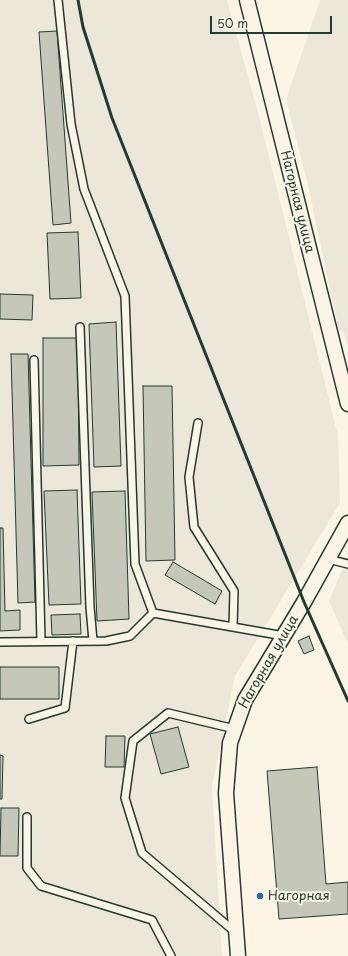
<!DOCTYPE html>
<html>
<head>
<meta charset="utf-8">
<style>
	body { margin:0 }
	#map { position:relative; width:348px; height:956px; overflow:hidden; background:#fcf5e5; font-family:"Playpen Sans",sans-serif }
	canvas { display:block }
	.scale { position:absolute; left:210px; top:16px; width:122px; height:18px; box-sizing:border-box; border:2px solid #1f3d34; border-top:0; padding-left:5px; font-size:12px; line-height:14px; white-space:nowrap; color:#1f3d34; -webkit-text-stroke:3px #fcf5e5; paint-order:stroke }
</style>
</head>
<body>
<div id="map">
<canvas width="348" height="956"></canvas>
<div class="scale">50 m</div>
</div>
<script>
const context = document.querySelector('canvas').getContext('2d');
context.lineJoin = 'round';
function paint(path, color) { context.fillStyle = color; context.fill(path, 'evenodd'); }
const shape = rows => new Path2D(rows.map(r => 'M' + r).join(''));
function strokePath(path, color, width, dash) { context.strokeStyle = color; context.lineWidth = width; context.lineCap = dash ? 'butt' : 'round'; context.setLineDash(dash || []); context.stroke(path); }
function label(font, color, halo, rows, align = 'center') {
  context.font = font + ' "Playpen Sans",sans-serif'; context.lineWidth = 4; context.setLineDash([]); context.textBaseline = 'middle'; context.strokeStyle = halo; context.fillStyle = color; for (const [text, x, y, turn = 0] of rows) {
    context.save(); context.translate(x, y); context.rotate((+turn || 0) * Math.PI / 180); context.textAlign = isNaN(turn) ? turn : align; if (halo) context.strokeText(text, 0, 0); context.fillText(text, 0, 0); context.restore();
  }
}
const built = shape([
	[0,0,227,0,258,113,338,436,340,503,235,676,212,786,222,956,0,956],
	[320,0,348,0,348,347,344,332,339,331,307,181,286,100],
	[348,556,348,644,329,601]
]);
const building = shape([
	[57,31,71,223,53,225,39,32,57,31],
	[78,232,81,298,50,299,47,233,78,232],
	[0,294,33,295,32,320,0,319,0,294],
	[116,322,121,466,94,467,89,324,116,322],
	[43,338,78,338,79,465,43,466,43,338],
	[11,354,28,354,35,602,18,603,11,354],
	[143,386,172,386,175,560,146,561,143,386],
	[77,490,81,604,49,605,44,491,77,490],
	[125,491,129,619,97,621,92,492,125,491],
	[0,528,3,528,5,611,20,610,20,630,0,631,0,528],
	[173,562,222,591,215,604,165,575,173,562],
	[80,614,81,634,52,635,51,615,80,614],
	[309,636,314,650,304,654,298,641,309,636],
	[0,667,59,667,59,699,0,699,0,667],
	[178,727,189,767,161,774,150,734,178,727],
	[106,736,125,736,124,767,105,767,106,736],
	[0,755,3,756,2,799,0,799,0,755],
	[317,767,326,884,348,882,348,914,279,919,267,771,317,767],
	[1,808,19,808,18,856,0,856,1,808]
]);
const service = shape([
	[58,0,71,124,84,189,125,296,135,564,153,613],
	[80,327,90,607,93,641],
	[34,360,41,641],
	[198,423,189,477,194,527,234,591,233,627],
	[328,559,348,564],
	[0,642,106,641,130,636,153,613,284,636],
	[29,719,65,708,73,641],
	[27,817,27,868,41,886,152,920,171,956],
	[235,932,142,853,125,798,133,741,168,713,235,729]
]);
const minor = shape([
	[247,0,348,404],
	[238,956,226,793,230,743,245,700,304,602,348,523]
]);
const rail = shape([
	[78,0,83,27,112,118,304,602,348,701]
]);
const markers = [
	[260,896,4,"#1f6fb2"]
];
const streetNames = [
	["Нагорная улица",297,202,76],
	["Нагорная улица",269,662,-60]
];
const poiNames = [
	["Нагорная",268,896]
];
paint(built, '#ece7d8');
paint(building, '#c5c7b9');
strokePath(building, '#1f3d34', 1);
strokePath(service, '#1f3d34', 10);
strokePath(minor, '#1f3d34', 17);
strokePath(service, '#fcf5e5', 7);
strokePath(minor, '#fcf5e5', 14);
strokePath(rail, '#1f3d34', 3);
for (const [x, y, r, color] of markers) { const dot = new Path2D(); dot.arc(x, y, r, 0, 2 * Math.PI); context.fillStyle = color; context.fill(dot); strokePath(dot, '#fcf5e5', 1.5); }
label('13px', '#1f3d34', '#fcf5e5', streetNames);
label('13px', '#1f3d34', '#fcf5e5', poiNames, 'left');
</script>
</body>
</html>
